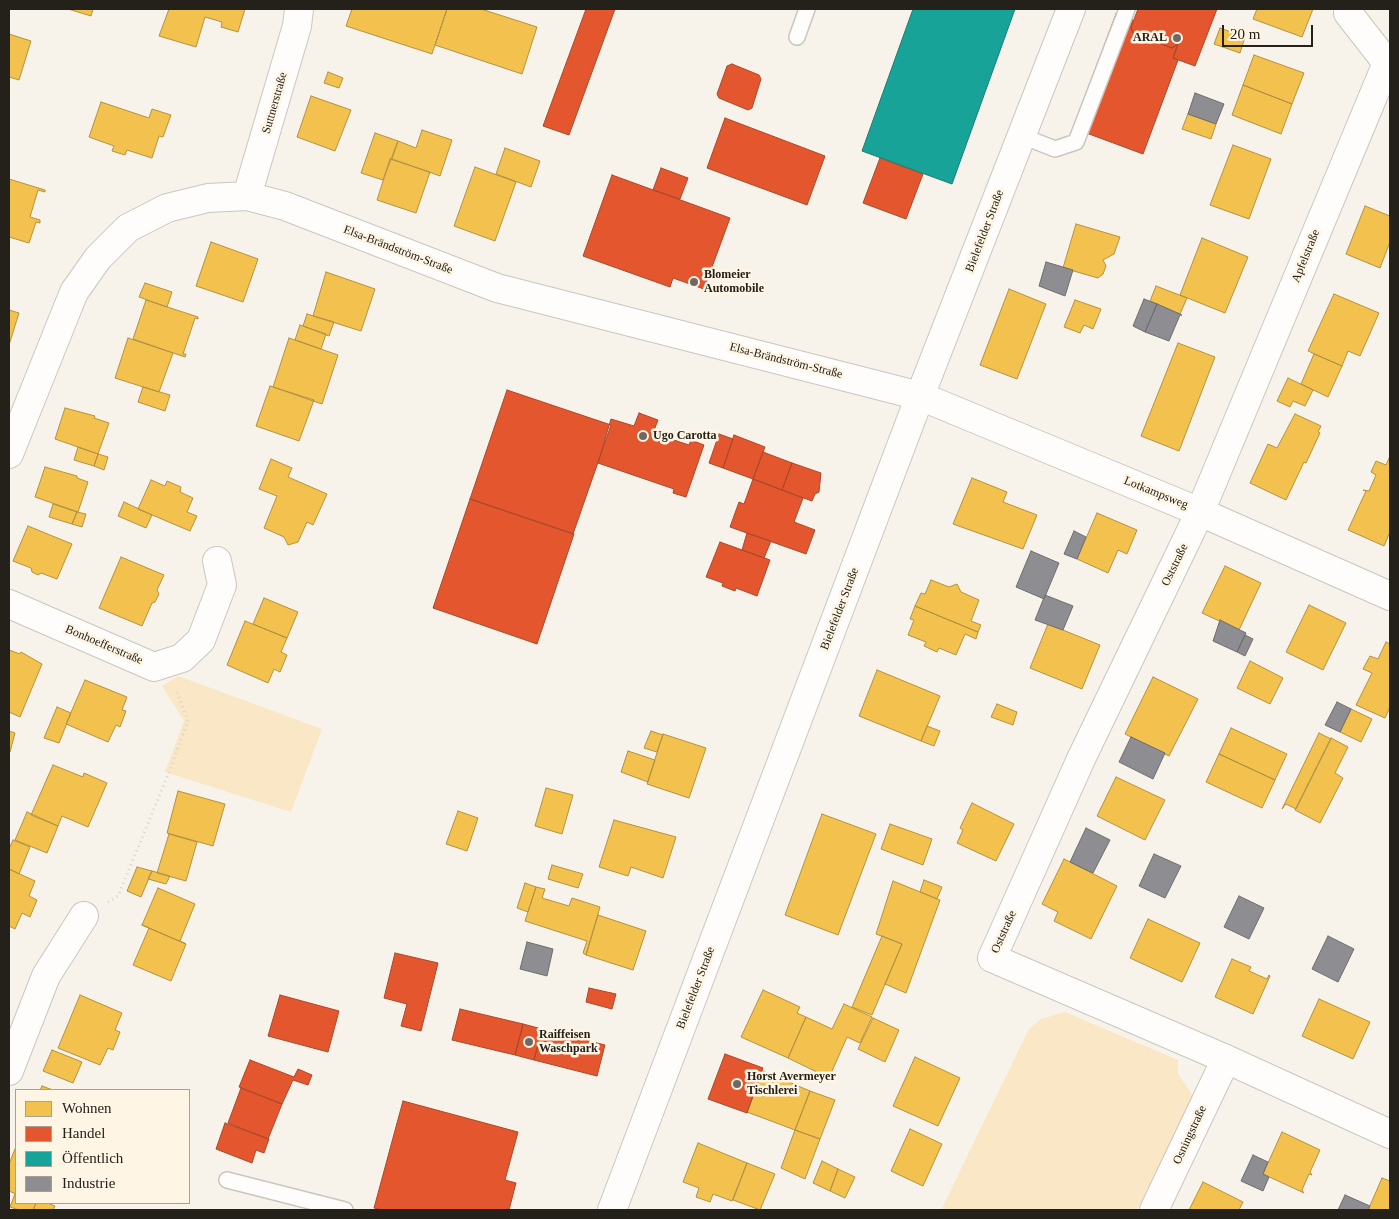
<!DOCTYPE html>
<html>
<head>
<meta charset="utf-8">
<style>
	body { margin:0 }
	#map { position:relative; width:1399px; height:1219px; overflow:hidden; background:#f8f3ea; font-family:Georgia,serif }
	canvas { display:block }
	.frame { position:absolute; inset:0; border:10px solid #24211b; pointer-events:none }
	.legend { position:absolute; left:15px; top:1089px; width:175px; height:115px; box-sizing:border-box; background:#fef5e4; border:1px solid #a7a094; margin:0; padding:6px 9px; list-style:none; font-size:15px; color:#24211b }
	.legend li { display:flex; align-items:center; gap:10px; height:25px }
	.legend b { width:25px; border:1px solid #a7a094 }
	.scale { position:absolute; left:1222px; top:25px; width:91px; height:22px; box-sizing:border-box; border:2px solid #24211b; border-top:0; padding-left:6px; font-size:15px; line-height:18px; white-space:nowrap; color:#24211b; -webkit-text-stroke:4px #fef5e4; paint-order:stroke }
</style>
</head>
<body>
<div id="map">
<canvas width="1399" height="1219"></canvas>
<div class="frame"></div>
<ul class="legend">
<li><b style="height:14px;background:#f2c14e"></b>Wohnen</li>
<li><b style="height:14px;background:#e4572e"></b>Handel</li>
<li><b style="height:14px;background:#17a398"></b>Öffentlich</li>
<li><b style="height:14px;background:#8d8d92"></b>Industrie</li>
</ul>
<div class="scale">20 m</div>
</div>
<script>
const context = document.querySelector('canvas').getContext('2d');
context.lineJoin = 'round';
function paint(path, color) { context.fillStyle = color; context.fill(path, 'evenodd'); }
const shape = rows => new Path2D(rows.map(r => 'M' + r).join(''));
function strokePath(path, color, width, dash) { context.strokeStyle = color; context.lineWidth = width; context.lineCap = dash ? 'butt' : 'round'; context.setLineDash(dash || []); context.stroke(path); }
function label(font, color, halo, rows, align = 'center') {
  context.font = font + ' Georgia,serif'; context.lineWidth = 5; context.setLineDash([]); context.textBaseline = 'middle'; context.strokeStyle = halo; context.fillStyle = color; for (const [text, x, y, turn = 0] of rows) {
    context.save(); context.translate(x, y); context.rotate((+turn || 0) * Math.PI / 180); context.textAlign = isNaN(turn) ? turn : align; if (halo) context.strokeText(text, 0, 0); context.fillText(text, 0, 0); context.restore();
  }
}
const green = shape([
	[178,676,322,729,291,812,165,772,184,721,162,686],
	[1065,1012,1178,1060,1178,1074,1193,1096,1137,1210,941,1210,1029,1029,1041,1019]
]);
const homes = shape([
	[68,9,93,9,91,16,68,9],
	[169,9,245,9,238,32,221,27,222,22,205,17,196,47,159,36,169,9],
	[352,9,447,9,432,54,346,26,352,9],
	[447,9,481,9,537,27,522,74,435,45,447,9],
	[1257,9,1313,9,1302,37,1253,19,1257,9],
	[1220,28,1245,37,1240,53,1214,44,1220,28],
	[9,34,31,41,19,80,9,77,9,34],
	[1254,55,1304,73,1292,104,1243,85,1254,55],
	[328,72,343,78,339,88,324,83,328,72],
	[1243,85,1292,104,1281,134,1232,115,1243,85],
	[311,96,351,110,335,151,297,137,311,96],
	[101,102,149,118,152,109,171,115,163,137,159,136,152,158,127,150,125,155,112,151,114,146,89,137,101,102],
	[1188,114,1216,124,1211,139,1182,129,1188,114],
	[422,130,452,140,440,176,392,159,398,141,416,148,422,130],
	[375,133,398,141,383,180,361,173,375,133],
	[1233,145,1271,159,1249,219,1210,205,1233,145],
	[505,148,540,161,531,187,496,174,505,148],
	[390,159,430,172,416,213,377,200,390,159],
	[475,167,516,182,495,241,454,226,475,167],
	[9,179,45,190,45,192,38,190,30,217,40,220,40,223,36,222,29,243,9,237,9,179],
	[1365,206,1390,216,1390,242,1380,268,1346,254,1365,206],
	[1076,224,1120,237,1114,254,1103,260,1106,266,1103,274,1098,278,1063,268,1076,224],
	[1202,238,1248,257,1225,313,1180,295,1202,238],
	[211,242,258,259,243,302,196,286,211,242],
	[326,272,375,289,361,331,313,316,326,272],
	[145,283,172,292,167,307,139,297,145,283],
	[1156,286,1187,298,1180,314,1150,301,1156,286],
	[1009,289,1046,304,1017,379,980,365,1009,289],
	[1334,294,1379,313,1360,356,1348,351,1342,366,1308,351,1334,294],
	[146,300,198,317,198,319,195,318,183,354,186,354,185,357,133,339,146,300],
	[1075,300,1101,309,1093,329,1084,325,1080,333,1064,327,1075,300],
	[9,310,19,313,9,345,9,310],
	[307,314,334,322,329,336,303,326,307,314],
	[300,325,326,334,321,349,295,340,300,325],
	[128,338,173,353,159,392,115,378,128,338],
	[289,338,338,355,322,404,273,387,289,338],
	[1178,343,1215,357,1179,451,1141,436,1178,343],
	[1314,354,1342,366,1328,397,1301,384,1314,354],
	[1288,378,1313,390,1305,406,1293,401,1290,407,1277,401,1288,378],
	[270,386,314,400,299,441,256,426,270,386],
	[143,387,170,395,165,411,138,402,143,387],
	[65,408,95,416,94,418,109,423,98,454,55,439,65,408],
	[1295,414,1321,426,1318,432,1320,433,1306,463,1304,462,1286,500,1250,483,1268,444,1277,448,1295,414],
	[78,447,98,454,94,466,74,460,78,447],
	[98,454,108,457,104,470,94,466,98,454],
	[1390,456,1390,532,1384,546,1348,530,1366,491,1363,490,1369,491,1376,475,1371,472,1376,461,1386,465,1390,456],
	[271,459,292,468,288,477,327,494,313,525,307,522,298,542,288,545,284,537,264,528,277,496,259,489,271,459],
	[45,467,77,476,77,478,88,482,78,512,35,497,45,467],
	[972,478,1007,492,1003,502,1037,515,1023,549,953,524,972,478],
	[151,480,165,486,167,481,181,487,180,492,193,498,187,512,197,516,190,531,138,509,151,480],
	[124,502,152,515,146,528,118,516,124,502],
	[53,504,77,512,72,524,49,517,53,504],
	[77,512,86,514,82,527,72,524,77,512],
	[1097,513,1137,530,1127,554,1118,550,1108,573,1077,559,1097,513],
	[28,526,72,544,57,579,41,573,38,575,32,572,31,568,13,561,28,526],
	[121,557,164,575,157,590,159,594,155,602,152,603,142,626,99,608,121,557],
	[1225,566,1261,583,1239,630,1202,613,1225,566],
	[931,580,949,587,957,584,961,592,979,600,971,621,981,625,978,632,915,606,921,593,925,594,931,580],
	[264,598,298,612,287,638,253,624,264,598],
	[1309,605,1346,623,1323,670,1286,652,1309,605],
	[915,606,978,632,976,639,965,634,956,655,939,648,937,652,924,646,926,642,908,635,914,620,910,619,915,606],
	[245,621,287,638,281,652,287,655,280,672,274,669,268,683,227,665,245,621],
	[1048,624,1100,645,1082,689,1030,668,1048,624],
	[1386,642,1390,644,1390,707,1385,718,1356,705,1372,673,1363,669,1370,656,1378,659,1386,642],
	[9,650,20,654,21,652,42,664,20,717,9,712,9,650],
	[1250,661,1283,678,1270,704,1237,688,1250,661],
	[877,670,940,696,921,741,859,716,877,670],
	[1153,677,1198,699,1169,756,1125,734,1153,677],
	[85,680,127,697,122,710,126,711,120,727,116,725,108,742,66,724,85,680],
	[997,704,1017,712,1013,725,991,717,997,704],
	[57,707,71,713,59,743,44,738,57,707],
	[1351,709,1372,719,1361,742,1340,732,1351,709],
	[927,726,940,731,934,746,921,741,927,726],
	[1231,728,1287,754,1275,780,1219,754,1231,728],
	[9,731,15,733,10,752,9,752,9,731],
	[651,731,663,735,657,752,644,748,651,731],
	[1319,733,1331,739,1296,809,1286,804,1282,809,1319,733],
	[663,734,706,748,689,798,647,784,663,734],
	[1331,738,1348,747,1335,773,1343,778,1320,823,1295,810,1331,738],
	[628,751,655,760,648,782,621,772,628,751],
	[1219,754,1275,780,1262,808,1206,782,1219,754],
	[53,765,83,777,84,773,107,783,88,827,62,816,58,826,31,815,53,765],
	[1116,777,1165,800,1145,840,1097,816,1116,777],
	[546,788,573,795,562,834,535,826,546,788],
	[178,791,225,804,213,846,167,833,178,791],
	[972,803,1014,824,996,861,957,843,963,830,960,828,972,803],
	[458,811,478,818,467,851,446,844,458,811],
	[27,812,58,826,47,853,15,840,27,812],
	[822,814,876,834,838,935,785,915,822,814],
	[614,820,676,837,663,878,631,867,628,876,599,867,614,820],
	[890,824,932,839,923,865,881,849,890,824],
	[169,834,197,842,186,881,157,873,169,834],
	[13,840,30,847,19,874,9,869,9,849,13,840],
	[1064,859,1117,886,1091,939,1054,921,1058,912,1042,904,1064,859],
	[552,865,583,874,578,888,548,879,552,865],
	[137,867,152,871,141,897,127,891,137,867],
	[9,869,35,881,29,896,37,900,30,917,22,913,15,929,9,926,9,869],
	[152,871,170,876,166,884,148,879,152,871],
	[924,880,942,887,937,899,920,892,924,880],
	[893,881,940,900,906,993,885,984,902,944,876,934,893,881],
	[525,883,536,887,528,912,517,908,525,883],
	[536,887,545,889,542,898,569,906,572,898,600,907,586,955,583,953,587,941,525,921,536,887],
	[158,888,195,904,180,941,186,944,142,925,158,888],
	[598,915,646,931,633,970,586,955,598,915],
	[1148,919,1200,943,1182,982,1130,958,1148,919],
	[142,925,186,944,171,981,133,965,149,928,142,925],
	[882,936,902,944,872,1015,852,1007,882,936],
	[1232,959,1251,967,1249,971,1267,979,1269,975,1270,976,1253,1014,1215,997,1232,959],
	[763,990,800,1007,797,1013,806,1017,788,1058,741,1037,763,990],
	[80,995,122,1013,115,1030,120,1032,113,1050,108,1048,100,1065,58,1048,80,995],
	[1319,999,1370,1022,1353,1059,1302,1036,1319,999],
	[844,1004,872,1017,860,1043,847,1037,829,1078,788,1058,806,1017,832,1029,844,1004],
	[873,1018,899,1030,885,1062,858,1049,873,1018],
	[52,1050,82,1062,73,1083,43,1071,52,1050],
	[915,1057,960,1078,938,1126,893,1106,915,1057],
	[763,1071,810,1091,795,1130,747,1112,763,1071],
	[42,1086,53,1090,40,1090,42,1086],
	[810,1091,835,1100,820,1139,795,1130,810,1091],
	[910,1129,942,1144,923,1186,891,1171,910,1129],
	[795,1130,820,1139,805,1179,781,1168,795,1130],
	[1282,1132,1320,1150,1310,1172,1312,1175,1309,1174,1302,1190,1304,1193,1263,1174,1282,1132],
	[698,1143,747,1163,732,1201,713,1194,710,1202,696,1197,699,1188,683,1182,698,1143],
	[15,1149,16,1149,16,1194,9,1191,9,1164,15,1149],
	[822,1161,838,1169,830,1191,813,1183,822,1161],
	[747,1163,775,1174,760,1210,733,1200,747,1163],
	[838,1169,855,1177,845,1198,830,1191,838,1169],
	[1382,1178,1390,1181,1390,1210,1368,1210,1382,1178],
	[1203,1182,1243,1202,1239,1210,1189,1210,1203,1182],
	[15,1194,16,1203,36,1203,33,1210,19,1210,10,1207,15,1194],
	[36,1203,48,1203,55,1206,53,1210,33,1210,36,1203]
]);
const shops = shape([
	[586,9,615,9,569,135,543,126,586,9],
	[1138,9,1217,9,1195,66,1173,58,1178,44,1172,48,1133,33,1131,27,1138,9],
	[1116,14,1133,20,1131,27,1133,33,1172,48,1178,44,1173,58,1178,60,1143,154,1073,128,1116,14],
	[732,64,759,75,761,79,752,108,748,110,719,98,717,94,727,66,732,64],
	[725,118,825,156,807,205,707,168,725,118],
	[880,158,923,174,906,219,863,203,880,158],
	[661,168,688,178,680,199,653,190,661,168],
	[612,175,730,218,704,289,673,278,670,287,583,256,612,175],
	[507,390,611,425,573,534,470,499,507,390],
	[639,413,658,420,653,433,689,445,691,440,704,445,686,497,673,493,674,489,598,463,611,419,634,426,639,413],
	[719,434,733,439,723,468,709,463,719,434],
	[734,435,765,447,753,479,723,468,734,435],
	[763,452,792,463,782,490,753,479,763,452],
	[792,463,821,473,819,492,815,494,812,501,782,490,792,463],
	[753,479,803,498,794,522,815,530,806,554,730,527,739,502,744,504,753,479],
	[470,499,574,534,537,644,433,608,470,499],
	[747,533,771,541,764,558,742,550,747,533],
	[720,542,770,560,757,596,736,588,735,591,722,586,723,583,706,577,720,542],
	[395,953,438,963,421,1031,401,1026,407,1004,384,998,395,953],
	[589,988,616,994,612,1009,586,1002,589,988],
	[280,995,339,1011,328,1052,268,1036,280,995],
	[460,1009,523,1024,515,1055,452,1040,460,1009],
	[523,1024,542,1029,534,1060,515,1055,523,1024],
	[542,1029,605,1045,597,1076,534,1060,542,1029],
	[725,1054,763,1068,747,1113,708,1099,725,1054],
	[250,1060,294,1077,298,1069,312,1075,308,1085,293,1080,282,1104,239,1087,250,1060],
	[241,1088,282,1104,268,1139,228,1123,241,1088],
	[403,1101,518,1132,505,1180,516,1183,509,1210,383,1210,374,1208,403,1101],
	[225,1123,269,1139,264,1153,256,1150,252,1163,216,1149,225,1123]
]);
const public = shape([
	[913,9,1015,9,952,184,862,151,913,9]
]);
const industry = shape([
	[1195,93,1224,104,1216,124,1188,114,1195,93],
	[1046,262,1073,270,1065,296,1039,286,1046,262],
	[1144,299,1157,304,1145,332,1133,326,1144,299],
	[1157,304,1182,315,1180,315,1169,341,1145,332,1157,304],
	[1074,531,1086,537,1077,559,1064,554,1074,531],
	[1031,551,1059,563,1044,599,1016,587,1031,551],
	[1045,595,1073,606,1063,630,1035,620,1045,595],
	[1220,620,1246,633,1237,652,1213,641,1220,620],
	[1245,635,1253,639,1245,656,1237,652,1245,635],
	[1337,702,1351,709,1340,732,1325,725,1337,702],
	[1131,737,1165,753,1153,779,1119,762,1131,737],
	[1086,828,1110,840,1093,873,1070,862,1086,828],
	[1154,854,1181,866,1165,898,1139,886,1154,854],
	[1239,896,1264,908,1249,939,1224,927,1239,896],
	[1328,936,1354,949,1338,982,1312,969,1328,936],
	[527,942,553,949,547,976,520,969,527,942],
	[1253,1155,1268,1162,1263,1174,1269,1177,1263,1191,1241,1181,1253,1155],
	[1345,1195,1370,1206,1368,1210,1338,1210,1345,1195]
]);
const path = shape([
	[108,902,118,896,170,770,188,720,176,690]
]);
const service = shape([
	[797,37,807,9],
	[1022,136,1055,149,1076,142,1127,9],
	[227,1180,345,1210]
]);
const minor = shape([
	[1349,9,1348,13,1387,63,1200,512,1081,759,992,958,1226,1059,1390,1134],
	[247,196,297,26,299,9],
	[9,454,74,292,98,258,128,228,167,208,208,198,247,196,285,206,497,288,920,396,1200,512,1390,596],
	[9,604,154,667,182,658,201,640,222,585,217,561],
	[9,1071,46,976,84,916],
	[1154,1210,1226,1059]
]);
const tertiary = shape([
	[612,1210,920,396,1071,9]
]);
const markers = [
	[1177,38,5,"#6e6a63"],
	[694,282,5,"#6e6a63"],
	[643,436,5,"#6e6a63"],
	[529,1042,5,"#6e6a63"],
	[737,1084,5,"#6e6a63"]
];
const poiNames = [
	["ARAL",1167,38,"right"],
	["Blomeier",704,275],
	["Automobile",704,289],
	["Ugo Carotta",653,436],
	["Raiffeisen",539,1035],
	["Waschpark",539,1049],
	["Horst Avermeyer",747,1077],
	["Tischlerei",747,1091]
];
const streetNames = [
	["Suttnerstraße",275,103,-74],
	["Bielefelder Straße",985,231,-69],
	["Elsa-Brändström-Straße",398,250,21],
	["Apfelstraße",1306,256,-68],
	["Elsa-Brändström-Straße",786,361,14],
	["Lotkampsweg",1156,493,22],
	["Oststraße",1175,565,-64],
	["Bielefelder Straße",840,609,-69],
	["Bonhoefferstraße",104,645,23],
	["Oststraße",1004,932,-66],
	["Bielefelder Straße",696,988,-69],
	["Osningstraße",1190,1135,-65]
];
paint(green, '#f9e7c6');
paint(homes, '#f2c14e');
strokePath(homes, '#b4913f', 1);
paint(shops, '#e4572e');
strokePath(shops, '#aa4728', 1);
paint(public, '#17a398');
strokePath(public, '#1b7c72', 1);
paint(industry, '#8d8d92');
strokePath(industry, '#6e6d6e', 1);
strokePath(service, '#cac6bf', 18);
strokePath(minor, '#cac6bf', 30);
strokePath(tertiary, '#cac6bf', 30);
strokePath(path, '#d5d4d1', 3, [1, 4]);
strokePath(service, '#fefdfc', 15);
strokePath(minor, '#fefdfc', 28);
strokePath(tertiary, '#fefdfc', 28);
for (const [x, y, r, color] of markers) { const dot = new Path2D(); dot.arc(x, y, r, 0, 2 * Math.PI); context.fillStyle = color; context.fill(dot); strokePath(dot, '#fef5e4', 2); }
label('bold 12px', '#24211b', '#fef5e4', poiNames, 'left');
label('12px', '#24211b', '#fef5e4', streetNames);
</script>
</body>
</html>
